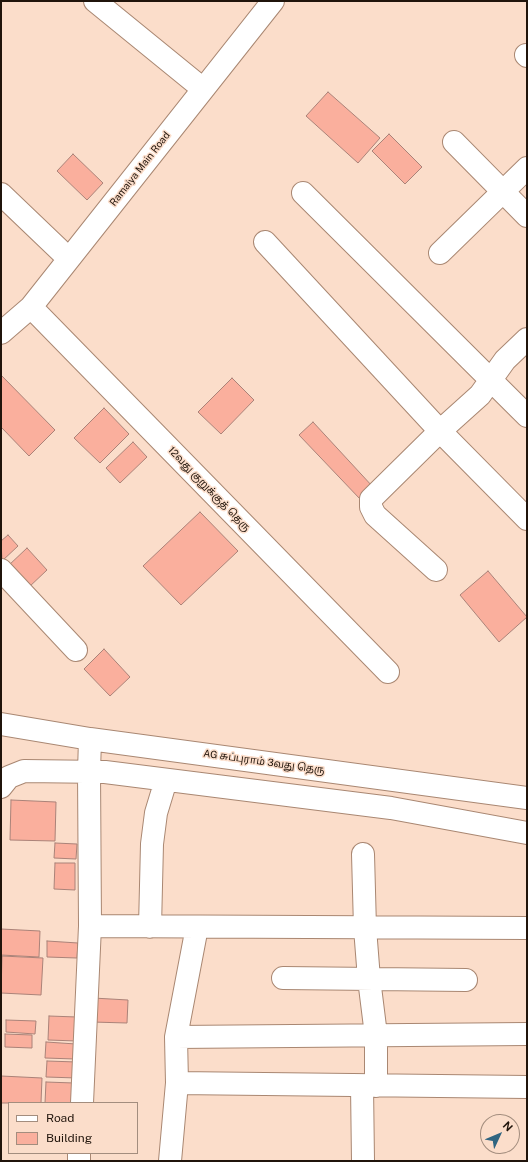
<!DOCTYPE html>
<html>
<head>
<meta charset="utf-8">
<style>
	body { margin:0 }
	#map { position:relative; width:528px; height:1162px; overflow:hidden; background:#fbddca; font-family:"Public Sans",sans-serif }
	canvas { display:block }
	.frame { position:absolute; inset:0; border:2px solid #20140b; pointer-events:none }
	.legend { position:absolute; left:8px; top:1102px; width:130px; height:52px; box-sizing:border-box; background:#fbddca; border:1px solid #a38d7e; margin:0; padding:5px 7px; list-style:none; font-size:12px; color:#20140b }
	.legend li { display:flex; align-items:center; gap:8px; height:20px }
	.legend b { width:20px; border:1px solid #a38d7e }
	.north { position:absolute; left:480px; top:1114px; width:40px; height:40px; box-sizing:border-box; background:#fbddca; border:1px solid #a38d7e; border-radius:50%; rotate:46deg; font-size:11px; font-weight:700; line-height:16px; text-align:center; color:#20140b }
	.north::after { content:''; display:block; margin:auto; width:14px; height:18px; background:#306581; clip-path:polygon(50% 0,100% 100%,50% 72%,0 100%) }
</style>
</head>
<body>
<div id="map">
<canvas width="528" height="1162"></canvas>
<div class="frame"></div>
<ul class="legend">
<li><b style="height:5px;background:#fff"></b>Road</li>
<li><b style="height:11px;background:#faaf9d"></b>Building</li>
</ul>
<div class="north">N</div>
</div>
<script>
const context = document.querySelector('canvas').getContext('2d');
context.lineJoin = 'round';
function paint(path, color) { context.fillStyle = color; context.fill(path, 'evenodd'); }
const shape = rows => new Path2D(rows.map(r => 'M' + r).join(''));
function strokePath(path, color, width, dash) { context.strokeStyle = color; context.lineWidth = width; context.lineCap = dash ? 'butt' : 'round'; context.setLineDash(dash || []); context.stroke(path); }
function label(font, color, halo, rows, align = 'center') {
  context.font = font + ' "Public Sans","Noto Sans Tamil",sans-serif'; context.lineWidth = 3; context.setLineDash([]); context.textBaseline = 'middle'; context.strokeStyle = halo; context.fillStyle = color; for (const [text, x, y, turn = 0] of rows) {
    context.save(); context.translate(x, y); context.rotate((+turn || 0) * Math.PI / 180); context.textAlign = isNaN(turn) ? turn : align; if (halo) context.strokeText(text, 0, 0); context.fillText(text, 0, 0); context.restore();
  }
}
const building = shape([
	[328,92,380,138,358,163,306,116,328,92],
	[389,134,422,167,405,184,372,151,389,134],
	[73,154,103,183,87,200,57,171,73,154],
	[1,375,55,430,29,456,1,427,1,375],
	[232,378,254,400,221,434,198,412,232,378],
	[104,408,129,434,100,463,74,438,104,408],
	[313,422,373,487,360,499,299,435,313,422],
	[133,442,147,457,120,483,106,468,133,442],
	[200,512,238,551,181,605,143,566,200,512],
	[8,535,18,546,2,561,1,541,8,535],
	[27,548,47,570,28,588,8,566,27,548],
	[488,571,527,617,499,642,460,595,488,571],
	[104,649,130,677,110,696,84,669,104,649],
	[11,800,56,802,55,841,10,840,11,800],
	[55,843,77,844,76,859,54,858,55,843],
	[55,863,75,863,75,890,54,889,55,863],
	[1,929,40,931,39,957,1,955,1,929],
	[47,941,78,943,77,958,47,957,47,941],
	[2,956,43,958,41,995,1,993,2,956],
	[93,998,128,1000,127,1023,92,1022,93,998],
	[49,1016,77,1017,77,1041,48,1040,49,1016],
	[6,1020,36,1021,35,1034,6,1032,6,1020],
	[5,1034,32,1035,32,1048,5,1047,5,1034],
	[46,1042,76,1044,75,1059,45,1058,46,1042],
	[47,1061,77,1062,77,1078,46,1077,47,1061],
	[1,1076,42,1078,41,1103,1,1103,1,1076],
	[46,1082,74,1083,73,1103,45,1103,46,1082]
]);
const minor = shape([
	[95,1,203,89],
	[526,55,527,56],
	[454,142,527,216],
	[303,193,527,416],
	[1,194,69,259],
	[265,242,440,431,527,519],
	[440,253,527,168],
	[31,307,388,672],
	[1,333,31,307,273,1],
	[1,570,76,650],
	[436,570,375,515,371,507,371,499,440,431,480,395,505,360,527,339],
	[1,724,90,739,527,798],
	[90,739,89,772,90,926],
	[1,787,9,777,24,771,105,772,391,808,527,833],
	[363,854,365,928,369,979,376,1035,376,1086],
	[150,927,152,844,156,813,166,780],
	[283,978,466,980],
	[176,1037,197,927],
	[177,1083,176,1037,527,1034],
	[362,1086,363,1161],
	[82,1103,90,926,527,928],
	[79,1161,79,1153],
	[170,1161,177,1083,527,1087]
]);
const streetNames = [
	["Ramaiya Main Road",140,169,-52],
	["12வது குறுக்குத் தெரு",209,489,46],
	["AG சுப்புராம் 3வது தெரு",264,762,8]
];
paint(building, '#faaf9d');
strokePath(building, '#aa8278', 1);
strokePath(minor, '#a98772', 24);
strokePath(minor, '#fff', 22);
label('10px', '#20140b', '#fbddca', streetNames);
</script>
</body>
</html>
